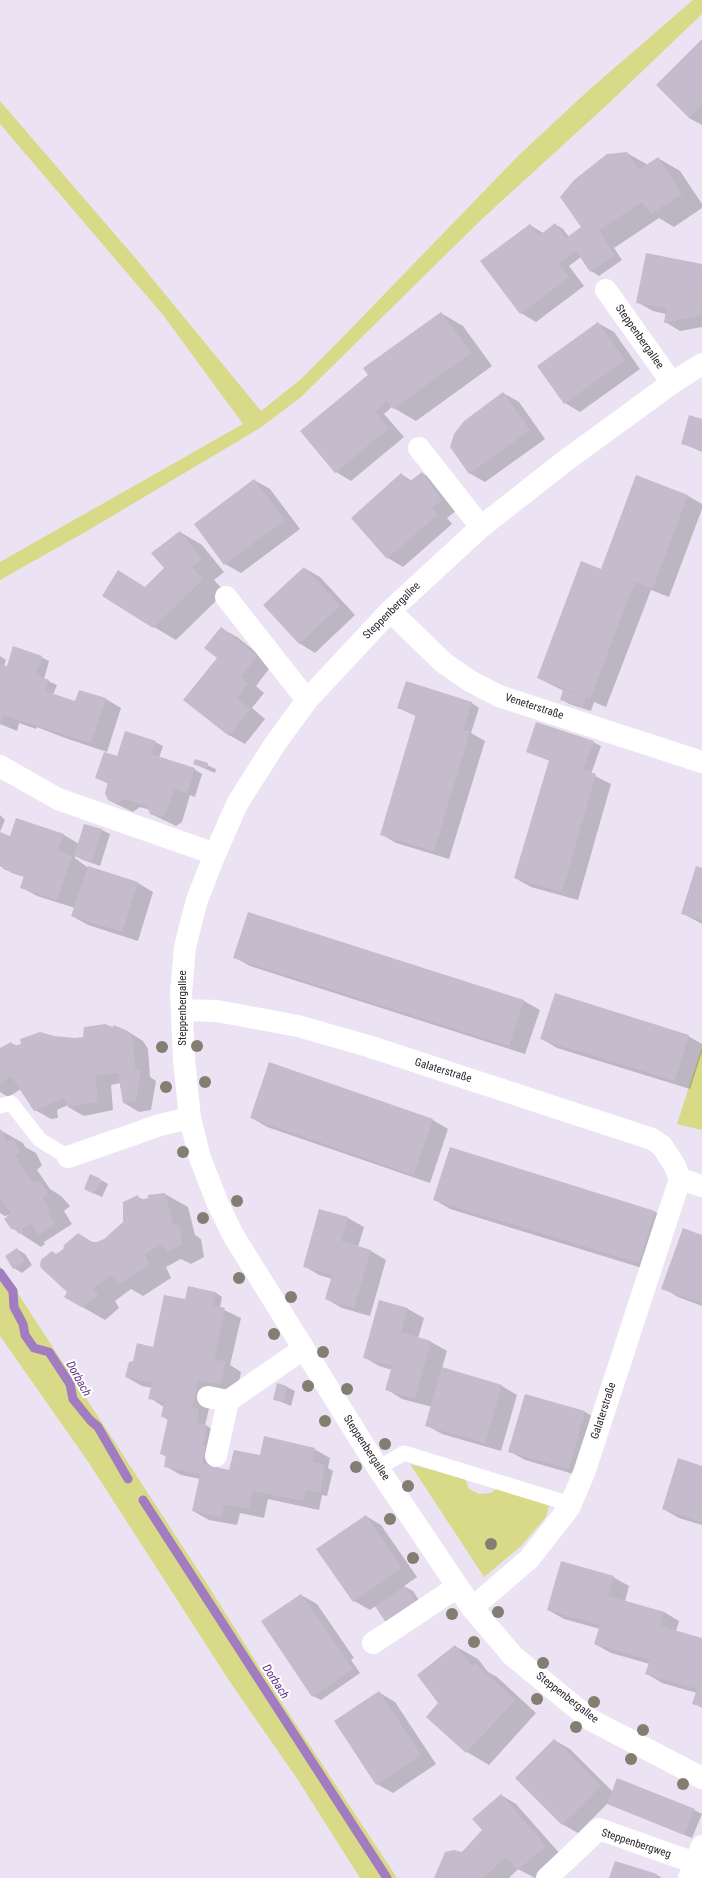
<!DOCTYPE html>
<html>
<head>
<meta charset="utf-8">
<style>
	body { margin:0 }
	canvas { display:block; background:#ebe2f3 }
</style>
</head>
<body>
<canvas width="702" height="1878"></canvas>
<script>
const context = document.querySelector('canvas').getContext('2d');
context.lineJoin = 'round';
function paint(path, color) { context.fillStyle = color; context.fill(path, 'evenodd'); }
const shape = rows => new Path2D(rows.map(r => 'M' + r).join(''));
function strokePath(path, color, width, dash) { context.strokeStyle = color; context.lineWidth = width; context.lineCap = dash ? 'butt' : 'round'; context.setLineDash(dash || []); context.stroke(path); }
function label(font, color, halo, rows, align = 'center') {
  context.font = font + ' "Roboto Condensed",sans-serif'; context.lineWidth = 4; context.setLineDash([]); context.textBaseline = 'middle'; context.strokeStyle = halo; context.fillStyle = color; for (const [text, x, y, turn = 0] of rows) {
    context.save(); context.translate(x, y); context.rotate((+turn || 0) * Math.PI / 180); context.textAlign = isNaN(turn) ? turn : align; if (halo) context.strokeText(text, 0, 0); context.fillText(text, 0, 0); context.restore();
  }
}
const green = shape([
	[693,0,702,0,702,14,609,103,482,219,301,397,260,428,87,531,0,580,0,562,243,424,163,315,0,124,0,101,137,260,261,411,300,380,340,340,519,155,590,89],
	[702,1047,702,1130,677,1124],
	[0,1266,209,1587,278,1697,397,1878,360,1878,298,1780,230,1682,89,1463,0,1336],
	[410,1464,465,1479,469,1489,479,1494,491,1493,496,1489,549,1505,546,1517,521,1546,484,1577]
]);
const shadow = shape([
	[702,41,702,125,689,118],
	[627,153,648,165,658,158,680,171,702,204,702,208,674,227,659,218,614,248,622,260,599,276,591,271,581,257,569,266,584,286,536,322,521,313,530,225,543,233,555,224,563,229,569,237,582,227],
	[647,254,702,265,702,327,680,331,665,322,666,314,653,311,637,302],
	[441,313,463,326,492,366,416,421,392,407,384,414,404,437,351,481,336,472,354,387],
	[598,323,614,332,640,369,580,412,565,403],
	[503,393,519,402,545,439,485,482,469,473],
	[702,420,702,452,682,443],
	[422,473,438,482,457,510,447,518,452,524,403,567,388,558,401,474,412,481],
	[637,477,688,496,702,504,702,509,669,597,651,590,606,707,594,702,591,711,569,704,561,699,564,691,538,678,601,570],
	[254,480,270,489,300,529,241,573,225,564],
	[180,532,202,545,224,572,214,580,225,592,176,640,154,627,146,588,165,568],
	[304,568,320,577,355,615,315,653,299,643],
	[221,628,237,637,272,665,256,686,264,693,252,708,265,719,245,744,229,735,219,658],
	[0,656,6,660,4,666,7,667,41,657,49,661,44,679,57,685,53,695,76,703,106,699,121,708,107,752,65,738,37,727,36,729,19,723,17,731,0,724],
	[407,682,472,703,479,708,471,733,485,741,449,859,396,843,381,834,416,716,398,708],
	[155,742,163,746,159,758,194,769,202,774,195,797,190,795,182,822,176,826,151,814,150,810,140,807,133,812,108,800,109,784,96,778,117,757],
	[593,742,601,746,591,774,611,784,578,900,531,887,515,878,550,761,527,752],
	[195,760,216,769,215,773,194,764],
	[0,815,5,820,0,832],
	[17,820,64,835,79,844,102,830,110,834,100,866,83,860,75,856,75,858,87,867,138,883,153,892,138,941,88,925,72,916,75,908,37,896,21,887,24,877,12,873,0,866,0,833,11,837],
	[702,869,702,924,682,913],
	[249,913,524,1001,540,1010,525,1054,250,966,234,957],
	[127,1031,143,1041,148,1049,150,1077,156,1081,151,1110,139,1112,124,1103,120,1083,111,1085,113,1110,84,1116,68,1107,68,1105,57,1110,58,1118,51,1119,35,1110,21,1089,8,1097,0,1092,0,1050,11,1043,17,1046,54,1037,75,1039],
	[688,1036,702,1044,702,1052,690,1089,557,1048,542,1039],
	[270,1064,433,1120,448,1129,430,1183,267,1127,252,1118],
	[0,1130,23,1143,25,1147,36,1153,42,1165,37,1170,50,1189,61,1196,70,1206,64,1211,72,1224,44,1242,45,1244,41,1247,12,1228,11,1214,5,1216,0,1213],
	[450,1148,655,1212,671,1221,655,1272,450,1209,435,1200],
	[101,1180,108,1184,102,1197,93,1193],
	[165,1194,188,1207,195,1235,201,1239,204,1257,191,1264,181,1259,166,1267,171,1278,143,1296,131,1289,115,1301,119,1308,105,1320,65,1297,68,1292,57,1255,78,1234,94,1243,105,1240,125,1222,138,1197,144,1200],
	[320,1210,348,1218,364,1227,358,1247,371,1251,386,1260,370,1316,342,1308,326,1299,332,1279,319,1275,304,1266],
	[702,1236,702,1306,678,1297,663,1288],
	[17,1249,25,1254,32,1265,22,1273,14,1268],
	[215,1292,222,1297,220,1308,241,1318,230,1365,241,1372,237,1391,214,1388,205,1425,222,1435,218,1468,230,1471,261,1457,314,1449,330,1458,328,1468,333,1471,327,1496,322,1495,319,1510,268,1499,264,1518,240,1513,237,1525,209,1520,193,1511,200,1479,181,1475,165,1466,167,1457,161,1454,168,1420,162,1416,164,1407,150,1398,152,1388,142,1386,126,1377,154,1348,190,1302],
	[380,1301,408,1309,424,1318,418,1338,431,1342,447,1351,442,1368,502,1386,517,1395,501,1451,442,1434,426,1425,432,1407,402,1399,386,1389,392,1370,379,1366,364,1357],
	[277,1385,287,1387,295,1391,291,1406,274,1399],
	[525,1395,585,1412,601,1421,584,1477,525,1460,509,1451],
	[702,1467,702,1525,679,1518,663,1509],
	[366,1516,381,1525,417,1577,404,1586,413,1591,422,1605,393,1625,385,1621,376,1606,370,1610,354,1601],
	[613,1577,629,1586,625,1601,664,1612,679,1621,676,1631,702,1639,702,1708,694,1703,697,1693,662,1683,647,1674,650,1664,611,1653,595,1644,600,1629,564,1619,548,1610],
	[301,1595,317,1604,354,1658,351,1660,360,1673,321,1700,313,1696],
	[455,1646,478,1659,488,1672,497,1677,536,1713,489,1765,467,1752,428,1717,439,1703],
	[380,1693,395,1702,436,1764,393,1793,377,1784],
	[554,1740,570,1749,613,1792,694,1810,702,1814,692,1838,608,1803,578,1833,562,1824],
	[501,1795,516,1804,561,1855,535,1878,518,1869,509,1878,436,1878,484,1830],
	[615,1862,657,1875,662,1878,611,1878]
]);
const stream = shape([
	[0,1273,13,1291,14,1307,23,1324,25,1335,34,1348,49,1352,70,1384,73,1399,90,1420,98,1427,128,1479],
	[143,1500,387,1878]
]);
const building = shape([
	[702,39,702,105,689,118,656,85],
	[627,152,639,170,658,157,682,194,651,214,642,202,599,230,615,255,590,272,576,251,559,263,569,277,520,314,480,261,530,224,539,236,555,223,566,238,581,227,560,197,574,180,607,154],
	[646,253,702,264,701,315,664,323,666,308,636,303],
	[441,312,471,353,393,409,387,401,375,412,389,428,335,473,300,431,368,375,363,368],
	[598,322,625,360,564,404,537,366],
	[503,392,530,430,469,474,450,447,454,434,464,421],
	[689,415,702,419,702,450,681,444],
	[422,472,442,500,432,508,437,515,387,559,351,518,401,473,409,482],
	[636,475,688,495,653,588,635,582,590,699,586,697,583,707,560,700,563,690,581,695,537,678,581,561,601,569],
	[254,479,285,520,224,565,194,524],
	[180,531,202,559,192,567,203,579,153,628,102,596,118,570,145,587,164,568,151,553],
	[304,567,340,606,299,644,263,605],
	[221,627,257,656,241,677,248,683,237,699,250,709,229,736,183,700,217,658,204,648],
	[13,646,42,656,36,675,49,680,45,691,75,701,79,690,106,698,91,743,3,715,0,726,0,664,7,666],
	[406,681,472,702,463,730,470,731,434,851,380,835,416,714,397,708],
	[536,722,594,741,583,770,596,774,562,892,514,878,549,760,526,752],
	[125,731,156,741,151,754,195,768,187,793,174,789,166,813,159,817,150,814,147,806,124,799,117,803,108,800,105,793,108,782,95,778,104,752,117,756],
	[195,759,208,763,207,769,193,764],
	[16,818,64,834,58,851,72,856,57,900,20,888,24,876,3,869,3,866,0,865,0,832,10,836],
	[84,824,102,829,92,862,74,856],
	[88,866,138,882,122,932,71,916],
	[696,866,702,868,702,920,681,914],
	[248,912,524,1000,509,1046,233,958],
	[555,993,689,1035,675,1081,540,1039],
	[105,1024,113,1027,114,1025,128,1031,133,1039,135,1069,141,1071,136,1101,123,1103,118,1073,95,1076,98,1102,68,1107,64,1098,34,1111,11,1076,0,1083,0,1048,11,1042,14,1046,21,1044,20,1039,40,1032,54,1036,75,1038,83,1037,84,1027],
	[269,1062,433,1119,414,1175,250,1118],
	[0,1129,2,1131,6,1142,14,1139,20,1152,15,1156,33,1183,39,1181,48,1193,42,1198,50,1209,48,1212,55,1224,39,1235,31,1223,22,1229,24,1231,18,1234,17,1230,11,1229,4,1219,11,1213,0,1199],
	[450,1147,655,1211,639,1263,433,1200],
	[90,1174,101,1179,94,1194,84,1189],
	[165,1193,173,1225,179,1225,182,1244,168,1252,162,1244,145,1254,149,1265,120,1284,111,1275,93,1288,98,1295,81,1307,64,1297,67,1292,41,1268,40,1265,41,1260,52,1251,56,1254,61,1251,65,1248,63,1246,78,1233,92,1242,97,1242,104,1239,123,1222,123,1202,138,1195,140,1200,148,1198,148,1195],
	[319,1209,348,1217,341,1241,371,1250,354,1308,325,1299,332,1275,303,1267],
	[683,1228,702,1235,702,1303,661,1289],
	[17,1248,25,1261,13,1269,5,1256],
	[188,1286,215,1292,212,1305,225,1308,214,1359,226,1362,221,1382,219,1384,198,1380,192,1408,199,1409,197,1423,207,1425,203,1446,206,1447,202,1464,229,1470,234,1450,260,1455,264,1436,315,1448,312,1462,325,1465,320,1492,306,1490,304,1501,252,1491,249,1509,224,1504,221,1517,192,1511,200,1474,164,1467,166,1455,160,1454,168,1418,161,1417,164,1402,148,1399,152,1383,125,1377,129,1362,133,1361,137,1343,153,1347,164,1295,185,1299],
	[379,1300,408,1308,401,1332,431,1341,415,1399,385,1390,392,1366,363,1358],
	[442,1367,502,1385,485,1443,425,1426],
	[277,1383,287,1386,283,1402,273,1400],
	[525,1394,585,1411,569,1469,508,1452],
	[678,1458,702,1466,702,1522,662,1509],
	[366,1515,402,1568,353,1602,316,1549],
	[561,1561,614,1576,608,1596,664,1612,660,1626,702,1638,702,1707,692,1704,697,1689,645,1674,650,1660,594,1644,600,1625,547,1610],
	[405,1586,415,1601,385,1621,375,1606],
	[301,1594,353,1669,312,1697,261,1621],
	[455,1645,472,1666,475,1663,515,1700,466,1753,426,1717,438,1703,417,1675],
	[379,1691,421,1755,376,1785,334,1721],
	[554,1739,601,1786,562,1825,515,1778],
	[617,1778,695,1809,684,1835,607,1804],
	[501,1794,546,1846,518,1870,506,1857,483,1878,434,1878,445,1852,454,1850,462,1852,482,1830,472,1819],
	[615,1861,657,1874,656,1878,609,1878]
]);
const lane = shape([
	[0,1106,11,1103,40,1140,68,1157],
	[378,1468,404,1453,570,1504]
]);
const street = shape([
	[606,290,672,383],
	[702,364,672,383,565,461,481,527,390,611,307,700,275,744,237,804,215,854,197,900,185,947,181,993,184,1060,190,1118,200,1158,218,1204,233,1235,378,1468,472,1608,513,1656,591,1720,702,1778],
	[419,448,481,527],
	[226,597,307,700],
	[390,611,444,663,470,681,499,696,702,762],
	[0,766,58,799,215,854],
	[182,1010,217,1011,298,1026,368,1046,652,1139,662,1146,675,1166,680,1179,584,1473,569,1508,529,1559,472,1608],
	[68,1157,160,1125,190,1118],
	[680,1179,702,1186],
	[208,1397,228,1401],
	[216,1456,228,1401,303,1349],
	[373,1643,457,1587],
	[547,1878,599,1829,695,1863],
	[689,1878,702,1846]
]);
const trees = [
	[197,1046],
	[162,1047],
	[205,1082],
	[166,1087],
	[183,1152],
	[237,1201],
	[203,1218],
	[239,1278],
	[291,1297],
	[274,1334],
	[323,1352],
	[308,1386],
	[347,1389],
	[325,1421],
	[385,1444],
	[356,1467],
	[408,1486],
	[390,1519],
	[491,1544],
	[413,1558],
	[498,1612],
	[452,1614],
	[474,1642],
	[543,1663],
	[537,1699],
	[594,1702],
	[576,1727],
	[643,1730],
	[631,1759],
	[683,1784]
];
const streetNames = [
	["Steppenbergallee",639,337,55],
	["Steppenbergallee",392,611,-45],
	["Veneterstraße",534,707,18],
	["Steppenbergallee",183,1008,-90],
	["Galaterstraße",443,1071,17],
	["Galaterstraße",604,1411,-72],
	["Steppenbergallee",366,1448,57],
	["Steppenbergallee",567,1698,38],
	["Steppenbergweg",636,1844,18]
];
const waterNames = [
	["Dorbach",78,1379,61],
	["Dorbach",275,1682,57]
];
paint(green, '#d8da87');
paint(shadow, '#0003');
strokePath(stream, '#a17cc0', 9);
paint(building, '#c4bccd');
strokePath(lane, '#fff', 15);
strokePath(street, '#fff', 22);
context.fillStyle = '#827e71';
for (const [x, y] of trees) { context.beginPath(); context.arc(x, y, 6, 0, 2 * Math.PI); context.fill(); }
label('11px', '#2a262d', '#fff', streetNames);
label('italic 12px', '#67378a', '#fff', waterNames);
</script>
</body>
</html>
